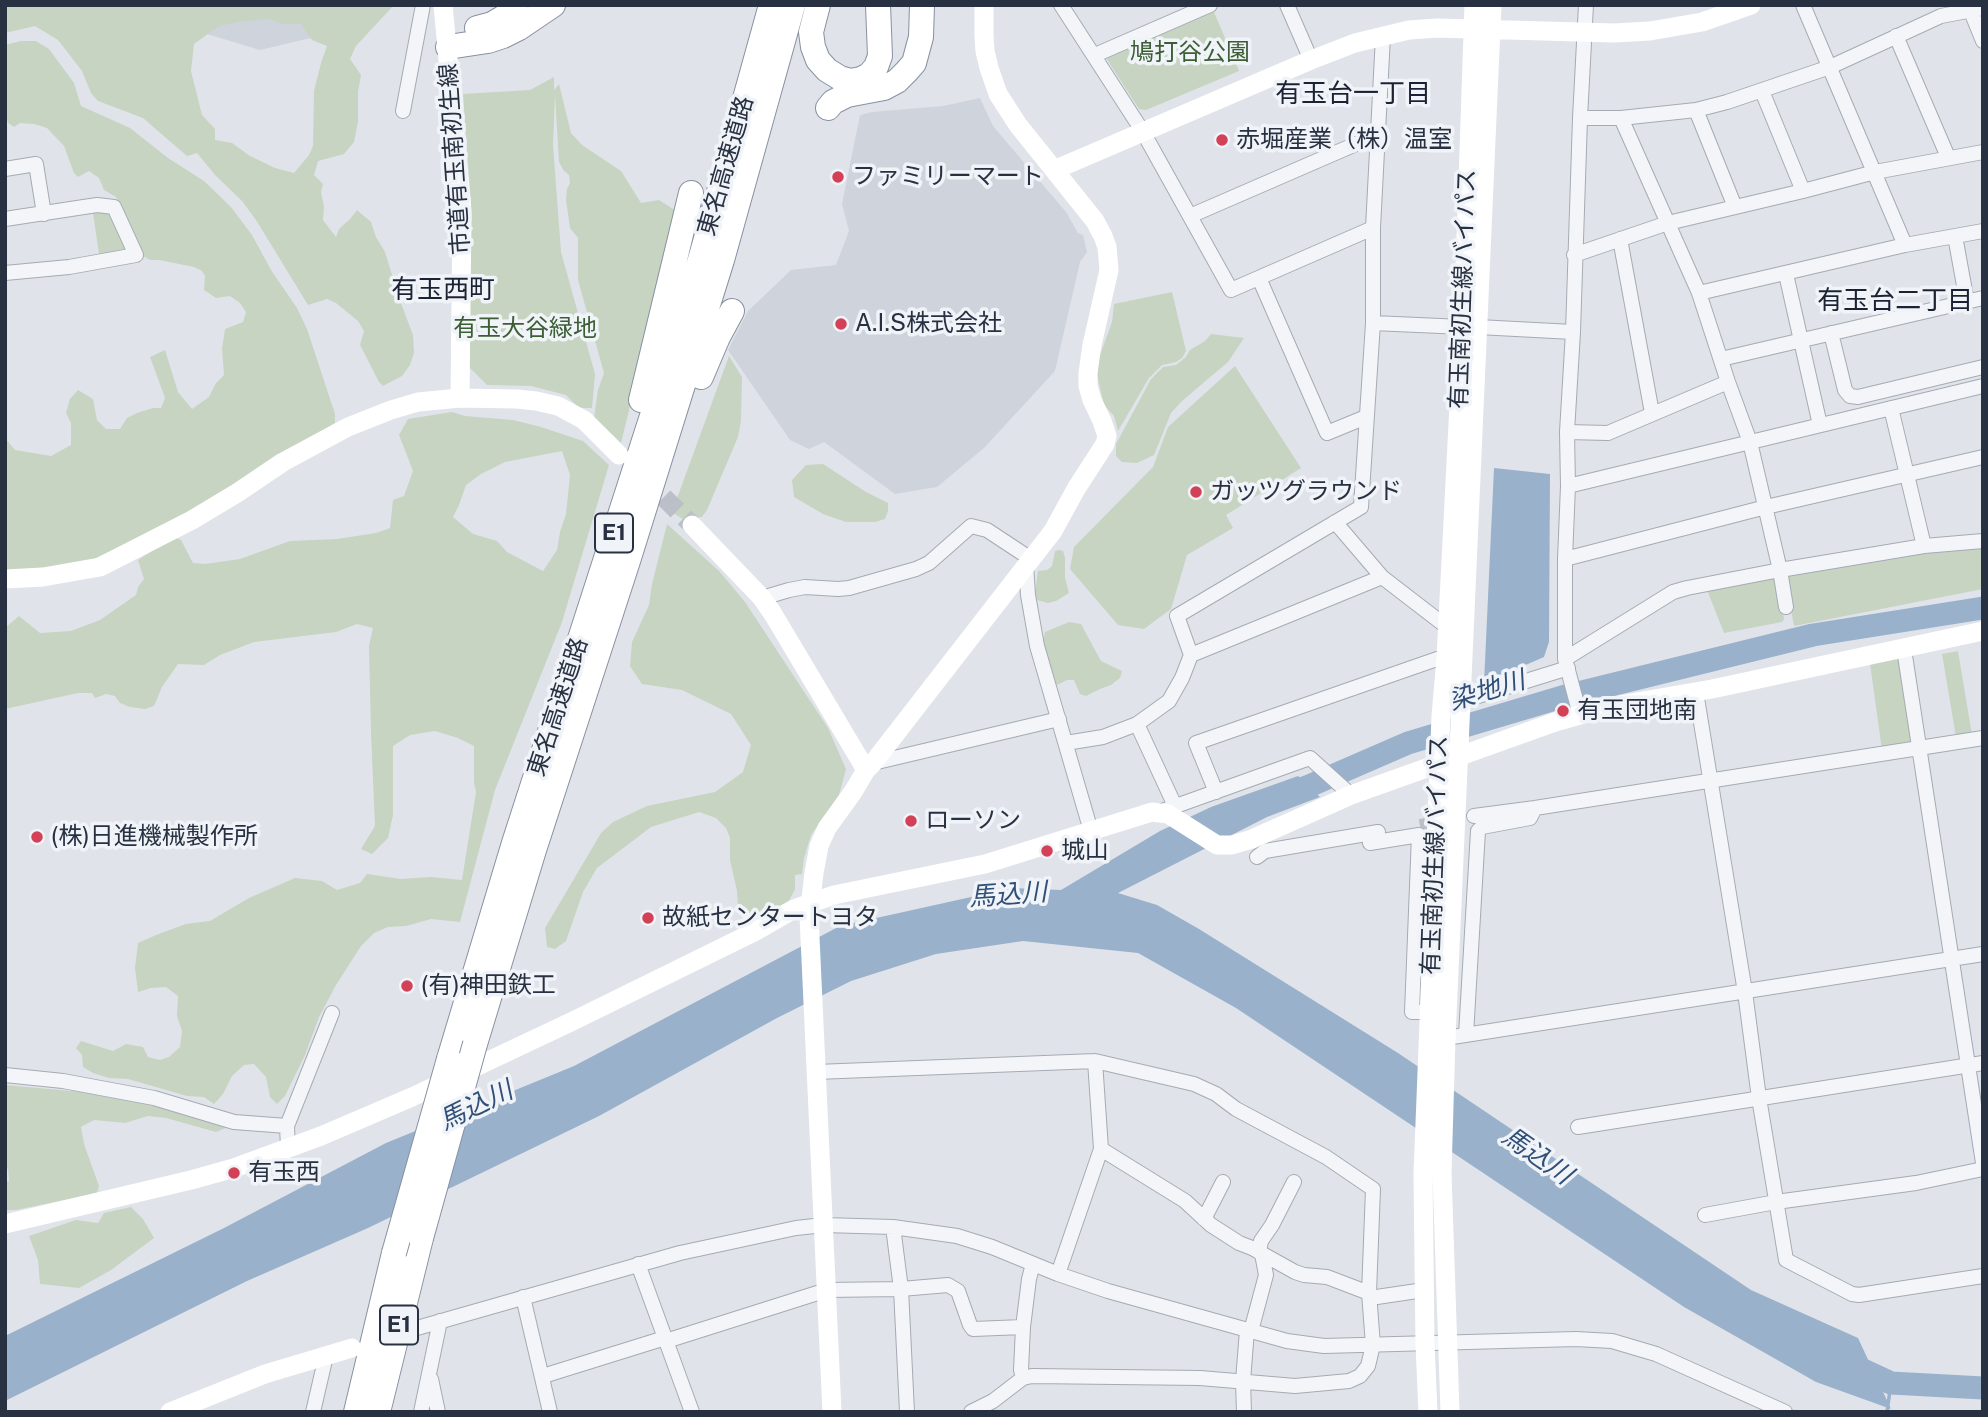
<!DOCTYPE html>
<html>
<head>
<meta charset="utf-8">
<style>
	body { margin:0 }
	#map { position:relative; width:1988px; height:1417px; overflow:hidden; background:#e0e4ea; font-family:"Public Sans",sans-serif }
	canvas { display:block }
	.frame { position:absolute; inset:0; border:7px solid #283142; pointer-events:none }
</style>
</head>
<body>
<div id="map">
<canvas width="1988" height="1417"></canvas>
<div class="frame"></div>
</div>
<script>
const context = document.querySelector('canvas').getContext('2d');
context.lineJoin = 'round';
function paint(path, color) { context.fillStyle = color; context.fill(path, 'evenodd'); }
const shape = rows => new Path2D(rows.map(r => 'M' + r).join(''));
function strokePath(path, color, width, dash) { context.strokeStyle = color; context.lineWidth = width; context.lineCap = dash ? 'butt' : 'round'; context.setLineDash(dash || []); context.stroke(path); }
function label(font, color, halo, rows, align = 'center') {
  context.font = font + ' "Public Sans","Noto Sans JP",sans-serif'; context.lineWidth = 7; context.setLineDash([]); context.textBaseline = 'middle'; context.strokeStyle = halo; context.fillStyle = color; for (const [text, x, y, turn = 0] of rows) {
    context.save(); context.translate(x, y); context.rotate((+turn || 0) * Math.PI / 180); context.textAlign = isNaN(turn) ? turn : align; if (halo) context.strokeText(text, 0, 0); context.fillText(text, 0, 0); context.restore();
  }
}
const built = shape([
	[364,5,353,28,260,50,117,7],
	[980,98,993,126,1066,212,1078,233,1083,235,1087,252,1080,262,1055,371,984,448,937,487,895,494,824,442,809,449,790,440,728,350,748,311,791,270,836,265,849,231,842,204,860,115,872,112,943,106]
]);
const green = shape([
	[5,5,394,5,356,46,350,59,361,75,358,92,358,122,354,142,344,154,318,161,314,175,323,184,321,192,324,207,323,220,336,237,339,229,350,219,357,210,371,222,376,237,385,252,399,298,413,335,414,353,410,365,402,376,383,386,379,382,360,345,364,331,358,321,336,303,327,299,308,305,256,220,242,201,215,175,197,153,187,156,143,118,98,101,91,93,82,71,58,40,35,26,5,33],
	[269,19,283,24,301,24,312,40,327,46,321,63,314,91,313,146,309,155,294,173,275,168,250,156,232,143,215,140,215,129,202,115,191,71,194,44,219,26,243,21],
	[1211,5,1239,71,1146,110,1139,109,1106,58,1109,50],
	[21,41,36,41,49,49,74,83,81,106,130,128,168,158,204,181,231,207,252,235,271,270,297,308,307,329,335,414,335,423,326,429,192,510,141,536,94,559,36,571,5,572,5,438,15,450,51,456,71,445,71,423,66,413,70,399,78,390,93,399,97,420,106,429,120,429,127,418,137,413,153,408,161,408,165,398,150,357,165,350,178,392,192,409,209,397,216,383,224,375,222,349,225,329,243,322,246,312,240,303,230,296,216,298,204,290,205,276,202,271,194,267,159,260,150,260,143,256,116,197,104,190,99,178,89,171,78,177,74,173,64,146,47,128,34,124,20,123,14,127,8,123,5,111,5,45],
	[554,77,554,90,559,84,571,133,582,145,621,171,641,203,659,200,678,212,621,443,594,418,598,390,604,373,578,280,578,238,570,228,566,200,567,189,570,183,569,175,564,171,559,162,555,95,553,145,561,252,595,374,592,408,579,408,566,395,531,386,487,385,469,367,471,205,463,94,530,90],
	[102,212,111,213,129,250,99,254,93,213],
	[1172,292,1186,351,1182,358,1176,362,1162,365,1149,378,1118,431,1114,416,1104,405,1097,375,1099,358,1112,322,1114,304],
	[1211,334,1244,338,1228,362,1182,401,1171,413,1154,455,1137,463,1122,462,1116,456,1116,444,1151,379,1163,367,1176,365,1186,357,1190,350,1205,341],
	[729,356,742,377,741,421,738,437,707,510,702,517,684,520,672,512],
	[1235,366,1301,468,1226,515,1233,528,1187,555,1171,609,1144,629,1118,625,1070,569,1074,547,1153,467,1168,427],
	[452,412,465,416,513,420,541,427,583,441,609,465,562,622,495,790,460,922,431,919,406,926,388,927,374,933,361,946,336,985,319,1017,305,1055,285,1096,277,1104,270,1097,266,1077,254,1064,244,1065,232,1076,223,1094,214,1104,204,1097,187,1096,128,1079,109,1078,93,1073,83,1067,82,1055,76,1048,81,1041,113,1051,126,1044,143,1047,148,1057,160,1060,169,1057,180,1047,182,1031,177,1016,178,996,166,987,151,988,138,992,135,968,138,943,156,935,186,924,210,921,249,898,295,878,322,881,337,890,360,883,367,874,401,879,431,877,462,880,476,792,474,783,474,746,458,738,435,731,410,735,393,746,393,815,388,838,372,854,361,849,375,826,371,733,369,646,373,628,357,624,336,632,254,642,220,655,204,665,178,664,162,687,154,706,145,709,130,707,120,703,115,696,106,694,95,698,92,693,78,693,5,709,5,628,19,616,40,633,71,631,100,620,136,595,138,587,144,579,138,560,174,537,181,540,193,563,205,564,240,559,290,541,337,539,376,533,390,528,393,500,404,496,413,471,399,435,408,419],
	[562,451,570,475,566,514,560,532,557,550,543,571,507,552,497,541,473,534,453,517,459,505,466,485,481,474,505,462],
	[823,464,866,492,888,503,888,511,885,519,875,522,846,522,823,514,794,497,792,480,806,465],
	[667,524,719,571,745,602,828,728,846,769,839,795,811,835,804,858,802,874,795,875,795,889,789,901,749,922,738,908,737,891,730,860,730,838,726,828,716,818,699,812,651,827,597,868,583,892,566,941,555,949,547,947,545,928,601,833,613,822,647,806,715,792,743,772,751,745,731,714,682,690,642,684,630,666,632,642,649,605,652,584],
	[1983,548,1983,589,1794,626,1786,582,1791,574,1922,554],
	[1059,550,1063,551,1065,558,1065,578,1069,593,1056,601,1048,603,1037,600,1035,592,1038,571,1047,570,1052,566,1055,551],
	[1773,575,1778,582,1784,619,1782,622,1724,633,1707,590],
	[1069,622,1081,624,1101,661,1122,671,1120,678,1111,685,1100,689,1086,696,1080,694,1074,680,1067,680,1057,685,1052,678,1042,648,1045,632],
	[1958,651,1972,735,1956,737,1942,654],
	[1896,659,1900,662,1912,743,1882,750,1870,664],
	[5,1085,82,1092,155,1104,231,1126,216,1132,166,1118,148,1116,125,1123,94,1120,81,1127,84,1144,99,1186,97,1193,16,1210,5,1210,5,1182,9,1181,8,1169,5,1166],
	[131,1207,143,1219,154,1238,111,1270,79,1288,40,1284,38,1260,29,1236,76,1220,98,1223,104,1213]
]);
const water = shape([
	[1494,468,1550,474,1549,642,1544,657,1484,683],
	[1298,776,1320,797,1267,817,1118,893,1157,905,1199,929,1398,1053,1751,1290,1858,1338,1891,1409,1816,1382,1684,1307,1236,1008,1138,953,1023,941,936,954,851,981,777,1018,599,1116,368,1228,247,1281,5,1401,5,1336,224,1228,386,1143,574,1066,840,926,1012,888,1061,890,1160,831,1211,807]
]);
const stream = shape([
	[1887,1412,1891,1383]
]);
const river = shape([
	[1282,796,1309,786,1408,743,1562,697,1813,635,1983,608],
	[1848,1363,1891,1383,1983,1388]
]);
const streetTunnel = shape([
	[1420,826,1446,821]
]);
const secondaryTunnel = shape([
	[643,477,692,525]
]);
const street = shape([
	[1061,5,1143,132,1231,290,1373,228],
	[1287,5,1311,60],
	[1803,5,1905,245],
	[1970,9,1983,41],
	[1896,36,1948,157],
	[1095,55,1210,5],
	[1762,91,1803,191],
	[1696,110,1735,207],
	[403,111,423,5],
	[1580,118,1621,118,1696,110,1727,102,1830,67,1941,16,1983,8],
	[1621,118,1699,293,1728,382,1750,442,1780,570,1786,607],
	[5,169,36,164,44,214],
	[1190,216,1379,134],
	[5,219,97,205,114,207,136,255,69,267,5,273],
	[1955,236,1967,302],
	[1620,239,1652,413],
	[1574,255,1668,223,1803,191,1875,172,1983,152],
	[1786,274,1820,425],
	[1259,278,1327,433,1366,417],
	[1699,293,1905,245,1983,231],
	[1373,323,1463,327],
	[1478,327,1573,332],
	[1831,333,1845,390,1850,396,1858,397,1983,367],
	[1721,359,1983,298],
	[1891,408,1924,546],
	[1567,432,1608,433,1728,382],
	[1568,486,1983,386],
	[1335,522,1382,577,1447,627],
	[1565,559,1766,507,1983,457],
	[1026,564,1028,595,1037,646,1091,831],
	[762,598,789,590,805,587,838,589,849,588,916,569,929,563,971,526,987,530,1031,559],
	[1904,649,1983,1163],
	[1191,655,1382,577],
	[1565,659,1673,592,1687,588,1780,570,1924,546,1983,541],
	[1696,692,1745,992,1759,1098,1786,1260,1852,1294,1859,1295,1983,1276],
	[1462,701,1568,668],
	[1580,715,1565,659,1565,559,1568,486,1567,432,1573,332,1580,118,1586,5],
	[1137,724,1175,806],
	[1066,743,1103,737,1137,724,1169,701,1182,678,1191,655,1177,616,1361,507,1373,323,1373,228,1383,36],
	[873,763,1059,719],
	[1216,792,1196,743,1437,659,1446,658],
	[1159,812,1310,758,1351,795],
	[1474,816,1535,808,1983,738],
	[1369,834,1370,843,1419,835,1412,1012,1429,1012],
	[1257,857,1265,851,1378,832],
	[1466,1035,1478,831,1482,827,1530,818,1533,812],
	[1446,1038,1983,954],
	[816,1072,1095,1061,1194,1084,1216,1094,1236,1109,1326,1157,1373,1189,1369,1293,1373,1345,1368,1366,1360,1376,1349,1381,1295,1386,1200,1378,1032,1376,1023,1378,993,1401,971,1412],
	[5,1075,63,1081,154,1098,234,1122,287,1126,288,1148],
	[287,1126,332,1013],
	[1578,1127,1983,1063],
	[1101,1149,1185,1201,1211,1225,1239,1243,1252,1248,1295,1272,1304,1275,1327,1277,1369,1293],
	[1705,1215,1776,1202,1916,1183,1983,1169],
	[1204,1219,1223,1182],
	[893,1227,901,1289,907,1412],
	[1259,1252,1261,1241,1272,1225,1294,1182],
	[638,1264,692,1412],
	[1058,1274,1101,1149,1095,1061],
	[523,1297,550,1412],
	[1370,1298,1424,1290],
	[417,1328,680,1253,796,1228,824,1225,893,1227,957,1236,992,1247,1058,1274,1108,1291,1287,1341,1324,1346,1576,1339,1612,1341,1656,1354,1785,1412],
	[1251,1331,1266,1275,1262,1254],
	[666,1341,827,1290,901,1289,948,1285,958,1291,970,1325,973,1329,1023,1327],
	[543,1376,665,1338],
	[1023,1378,1021,1370,1023,1327,1029,1279,1033,1264],
	[431,1379,438,1412],
	[313,1412,326,1356],
	[421,1412,440,1321],
	[1244,1412,1243,1381,1247,1330]
]);
const secondary = shape([
	[443,5,462,211,460,398],
	[1054,170,1311,60,1355,43,1409,30,1437,28,1614,33,1650,31,1702,22,1751,5],
	[692,525,762,598,773,614,866,770],
	[5,579,43,577,100,567,192,520,237,493,283,462,348,427,391,410,418,402,460,398,517,399,536,401,558,406,584,420,619,455],
	[5,1224,191,1180,234,1168,321,1136,412,1097,573,1021,756,931,794,909,834,895,985,864,1152,812,1168,814,1217,845,1232,845,1252,839,1351,795,1555,722,1608,707,1712,689,1983,631],
	[170,1412,265,1374,352,1348],
	[832,1412,809,916,814,873,819,846,827,828,853,792,866,770,873,763,1053,531,1076,489,1105,444,1107,436,1102,421,1092,400,1088,386,1088,373,1092,345,1109,270,1107,247,1103,236,1095,221,1018,125,998,94,989,68,985,51,984,36,984,5],
	[1428,1412,1425,1344,1423,1174,1441,716,1446,658,1463,327,1474,5],
	[1450,1412,1442,1173,1446,1038,1492,5]
]);
const highway = shape([
	[818,5,811,32,813,47,818,60,827,70,840,78,851,81,861,79,869,75,876,67,880,56,878,5],
	[477,28,492,24,504,17,516,5],
	[448,47,488,41,503,36,519,28,553,5],
	[828,108,833,102,847,95,884,88,897,81,906,72,914,63,921,37,922,5],
	[701,377,718,337,732,311],
	[641,400,691,193],
	[475,1044,534,850,628,561,722,260,793,5],
	[449,1059,514,843,663,382,702,253,771,5],
	[356,1412,394,1253],
	[378,1412,421,1238]
]);
const highwayBridge = shape([
	[421,1238,475,1044],
	[394,1253,449,1059]
]);
const markers = [
	[1222,140,7,"#d34156"],
	[838,177,7,"#d34156"],
	[841,324,7,"#d34156"],
	[1196,492,7,"#d34156"],
	[1563,711,7,"#d34156"],
	[911,821,7,"#d34156"],
	[37,837,7,"#d34156"],
	[1047,851,7,"#d34156"],
	[648,918,7,"#d34156"],
	[407,986,7,"#d34156"],
	[234,1173,7,"#d34156"]
];
const shields = [
	[614,533,38],
	[399,1325,38]
];
const shieldNames = [
	["E1",614,533],
	["E1",399,1325]
];
const parkNames = [
	["鳩打谷公園",1190,53],
	["有玉大谷緑地",525,329]
];
const poiNames = [
	["赤堀産業（株）温室",1236,140],
	["ファミリーマート",852,177],
	["A.I.S株式会社",855,324],
	["ガッツグラウンド",1210,492],
	["有玉団地南",1577,711],
	["ローソン",925,821],
	["(株)日進機械製作所",51,837],
	["城山",1061,851],
	["故紙センタートヨタ",662,918],
	["(有)神田鉄工",421,986],
	["有玉西",248,1173]
];
const streetNames = [
	["市道有玉南初生線",455,159,-94],
	["東名高速道路",726,166,-74],
	["有玉南初生線バイパス",1463,289,-88],
	["東名高速道路",558,707,-72],
	["有玉南初生線バイパス",1435,855,-88]
];
const neighbourhoodNames = [
	["有玉台一丁目",1353,94],
	["有玉西町",443,290],
	["有玉台二丁目",1895,301]
];
const waterNames = [
	["染地川",1487,691,-17],
	["馬込川",1008,895,-4],
	["馬込川",476,1106,-26],
	["馬込川",1537,1156,35]
];
paint(built, '#ced3dc');
paint(green, '#c6d4c1');
paint(water, '#9ab1cb');
strokePath(stream, '#9ab1cb', 3.5);
strokePath(river, '#9ab1cb', 23);
strokePath(streetTunnel, '#bbc0c8', 14, [14, 7]);
strokePath(secondaryTunnel, '#bbc0c8', 19, [19, 10]);
strokePath(street, '#a5abb4', 16);
strokePath(highway, '#8791a1', 26);
strokePath(street, '#f3f5f8', 14);
strokePath(secondary, '#fff', 19);
strokePath(highway, '#fff', 24);
strokePath(highwayBridge, '#8791a1', 26, []);
strokePath(highwayBridge, '#fff', 24);
for (const [x, y, r, color] of markers) { const dot = new Path2D(); dot.arc(x, y, r, 0, 2 * Math.PI); context.fillStyle = color; context.fill(dot); strokePath(dot, '#f0f3f7', 2.5); }
for (const [x, y, w] of shields) { const box = new Path2D(); box.roundRect(x - w / 2, y - 19.5, w, 39, 5); context.fillStyle = '#f0f3f7'; context.fill(box); strokePath(box, '#283142', 2); }
label('bold 23px', '#283142', null, shieldNames);
label('24px', '#3c5e35', '#f0f3f7', parkNames);
label('24px', '#283142', '#f0f3f7', poiNames, 'left');
label('24px', '#283142', '#f0f3f7', streetNames);
label('26px', '#1a2233', '#f0f3f7', neighbourhoodNames);
label('italic 26px', '#315078', '#f0f3f7', waterNames);
</script>
</body>
</html>
